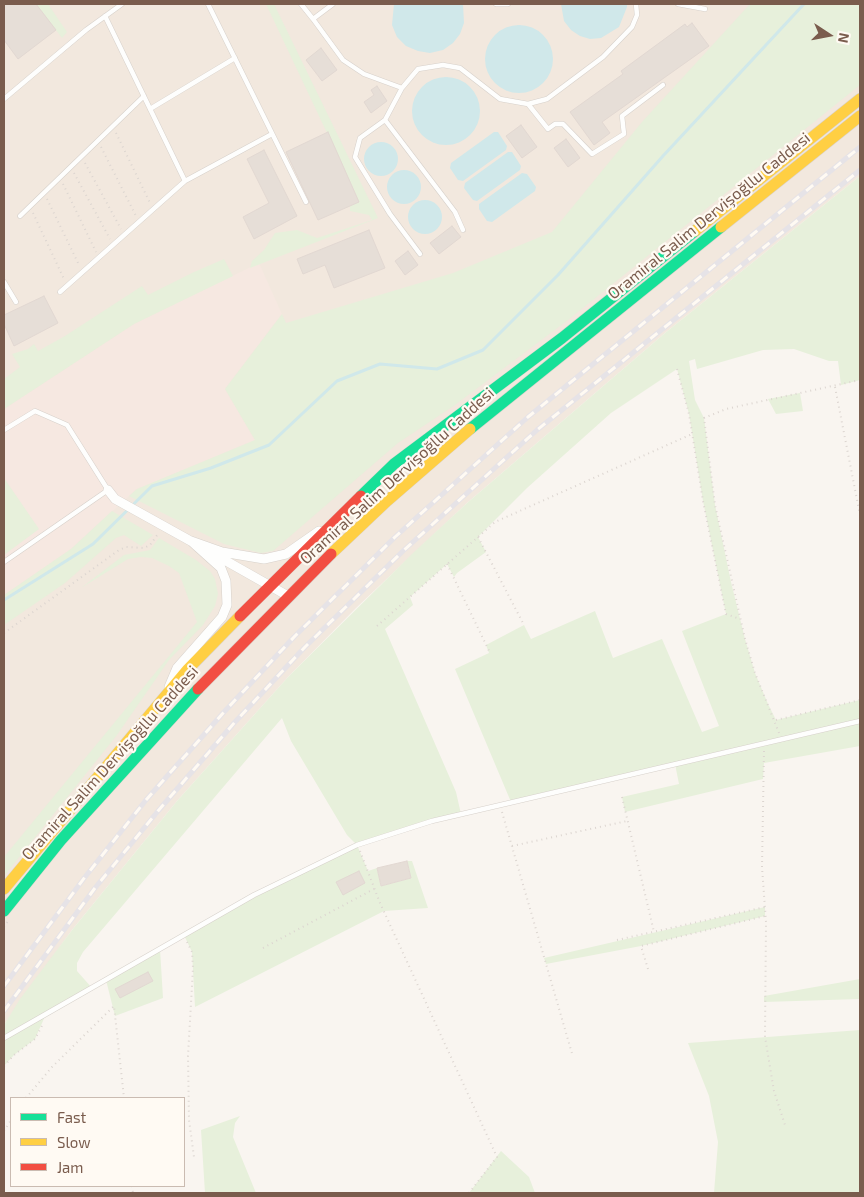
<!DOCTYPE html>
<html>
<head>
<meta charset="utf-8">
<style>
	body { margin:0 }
	#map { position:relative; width:864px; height:1197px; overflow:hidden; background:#f9f5f0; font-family:"Exo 2",sans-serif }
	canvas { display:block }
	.frame { position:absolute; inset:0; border:5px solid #7a5c4d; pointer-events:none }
	.legend { position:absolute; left:10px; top:1097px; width:175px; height:90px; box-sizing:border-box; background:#fffaf3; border:1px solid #cabbb1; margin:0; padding:6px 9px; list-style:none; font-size:15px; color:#7a5c4d }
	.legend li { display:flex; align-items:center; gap:10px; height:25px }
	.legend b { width:25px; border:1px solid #cabbb1 }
	.north { position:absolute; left:804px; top:10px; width:50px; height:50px; -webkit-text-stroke:4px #fffaf3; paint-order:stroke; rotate:101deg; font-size:14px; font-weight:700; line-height:20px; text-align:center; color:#7a5c4d }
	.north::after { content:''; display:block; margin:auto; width:18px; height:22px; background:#7a5c4d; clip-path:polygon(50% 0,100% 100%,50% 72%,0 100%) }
</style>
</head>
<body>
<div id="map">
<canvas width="864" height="1197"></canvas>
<div class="frame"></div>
<ul class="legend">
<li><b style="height:6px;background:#16e098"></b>Fast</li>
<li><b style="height:6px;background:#ffcf43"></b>Slow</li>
<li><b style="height:6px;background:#f24e42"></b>Jam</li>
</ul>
<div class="north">N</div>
</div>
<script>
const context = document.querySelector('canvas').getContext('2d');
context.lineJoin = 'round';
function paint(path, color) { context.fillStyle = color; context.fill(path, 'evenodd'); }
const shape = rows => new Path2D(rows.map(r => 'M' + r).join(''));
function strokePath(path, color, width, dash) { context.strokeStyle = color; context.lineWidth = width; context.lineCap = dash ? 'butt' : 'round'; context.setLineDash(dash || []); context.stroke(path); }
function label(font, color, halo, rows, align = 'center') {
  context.font = font + ' "Exo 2",sans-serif'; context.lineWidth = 4.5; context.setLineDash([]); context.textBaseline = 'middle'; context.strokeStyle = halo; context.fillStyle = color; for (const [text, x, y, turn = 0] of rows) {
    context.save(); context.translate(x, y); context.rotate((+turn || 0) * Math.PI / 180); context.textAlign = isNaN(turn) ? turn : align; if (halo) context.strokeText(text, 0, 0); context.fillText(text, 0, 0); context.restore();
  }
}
const residential = shape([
	[4,4,860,4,860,176,665,333,467,503,356,608,288,677,177,801,72,930,4,1025]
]);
const commercial = shape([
	[259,263,282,314,225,389,255,440,137,489,71,549,4,595,4,409,134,324]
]);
const green = shape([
	[36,4,48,4,67,32,62,38],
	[266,4,274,4,378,218,250,268,252,261,264,250,275,233,297,230,317,238,372,220,369,215,350,211,350,206,359,202,354,190],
	[750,4,860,4,860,85,568,320,455,405,398,443,273,551,261,553,224,544,129,496,137,489,255,440,225,389,282,314,286,323,453,273,552,232,642,122],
	[860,176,860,380,841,385,838,361,829,361,794,349,763,350,697,369,695,359,689,361,695,400,704,418,715,505,731,582,745,639,755,673,768,704,776,720,860,700,860,746,764,763,763,779,625,812,622,797,679,784,675,764,511,802,455,669,489,653,486,645,524,625,531,639,595,611,613,658,662,639,702,732,719,726,682,631,726,614,703,501,689,414,677,369,611,413,527,488,478,537,486,552,457,573,454,577,447,564,410,597,413,605,385,629,456,792,461,814,357,845,368,871,377,868,381,886,411,878,407,861,412,861,428,908,384,911,195,1007,192,952,184,935,254,895,357,845,347,835,291,741,282,718,83,952,77,963,77,971,92,988,46,1014,35,1039,14,1055,4,1066,4,1025,20,999,72,930,177,801,288,677,413,553,467,503,665,333],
	[224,259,233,276,134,324,4,409,4,379,20,367,12,354,28,349,34,344,38,351,65,336,142,286,148,295,194,272],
	[800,393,803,411,776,414,768,399],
	[4,478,39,529,4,555],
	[112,511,153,535,141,546,124,535,116,538,65,583,4,625,4,595,71,549],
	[159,538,196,560,210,571,215,579,218,594,215,606,203,625,169,660,117,735,4,876,4,857,197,622,179,573,169,566,152,558,141,557,128,559,81,588,124,555,150,550],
	[765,907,765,916,641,946,546,964,544,958],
	[160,949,163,998,115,1016,106,980],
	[860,979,860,999,764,1002,764,996],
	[860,1030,860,1193,714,1193,718,1142,709,1096,688,1043],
	[240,1116,235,1123,233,1137,256,1193,205,1193,201,1130],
	[501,1151,529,1177,535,1193,469,1193]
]);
const water = shape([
	[394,4,463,4,464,23,460,34,453,43,443,50,430,53,418,51,406,46,397,37,392,25],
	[561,4,627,4,627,7,619,27,601,38,590,39,580,36,571,30,564,21],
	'485 59a34 34 0 1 1 68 0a34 34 0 1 1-68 0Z',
	'412 111a34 34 0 1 1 68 0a34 34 0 1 1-68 0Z',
	[494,132,498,132,507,146,506,150,463,181,458,180,450,168,451,163],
	'364 159a17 17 0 1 1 34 0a17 17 0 1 1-34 0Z',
	[508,152,512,152,521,166,520,170,477,201,473,200,464,188,465,183],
	'387 187a17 17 0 1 1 34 0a17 17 0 1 1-34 0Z',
	[522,173,527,174,536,187,535,191,492,222,487,221,479,209,479,204],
	'408 217a17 17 0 1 1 34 0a17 17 0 1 1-34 0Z'
]);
const stream = shape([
	[4,600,93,544,152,486,211,468,269,445,337,381,380,364,437,369,483,350,558,275,663,156,804,4]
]);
const building = shape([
	[4,4,36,4,56,30,18,59,4,40,4,4],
	[692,23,709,46,602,122,610,133,594,145,570,112,623,74,621,71,685,24,687,27,692,23],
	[321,48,337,70,322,81,306,60,321,48],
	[377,86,387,101,371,113,364,102,374,95,371,90,377,86],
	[521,125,537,147,522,158,506,136,521,125],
	[328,132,359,202,318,220,286,152,328,132],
	[566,139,580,158,568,167,554,148,566,139],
	[264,150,297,216,254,239,243,217,269,203,247,159,264,150],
	[452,226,461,237,439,254,430,243,452,226],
	[369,230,385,268,334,288,325,265,303,274,297,259,369,230],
	[408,251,418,265,405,275,395,261,408,251],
	[44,296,58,323,14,346,4,324,4,315,44,296],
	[407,861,411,878,381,886,377,868,407,861],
	[359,871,365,883,343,895,336,882,359,871],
	[148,972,153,981,120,998,115,989,148,972]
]);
const path = shape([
	[116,133,150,203],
	[101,147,136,216],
	[85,163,121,229],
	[74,173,110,239],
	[63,184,96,252],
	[47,199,79,265],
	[33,213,64,279],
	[677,369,689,414,703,501,726,614,740,619],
	[835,387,860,515],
	[478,537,524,625],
	[447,564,490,653],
	[377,626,495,522,692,434],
	[4,633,119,550,126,547,144,548,150,545,158,534],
	[776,720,860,700],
	[779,733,755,673,745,639,715,505,704,418,726,409,860,380],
	[764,751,762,867,766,922,765,1037,774,1091,785,1125],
	[622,797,654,932],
	[502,812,573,1057],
	[512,846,627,821],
	[360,851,380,903,497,1157,469,1193],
	[4,927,8,921],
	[617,940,765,907],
	[187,942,192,952,193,968,188,1056,189,1120,194,1157],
	[263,948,374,889],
	[648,969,641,946,765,916],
	[4,1066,14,1055,35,1039,43,1024],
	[26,1098,52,1067,114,1006,124,1098],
	[4,1131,11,1120],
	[132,1186,133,1193]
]);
const lane = shape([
	[208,4,306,202],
	[301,4,313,19,333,4],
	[496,4,508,4],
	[678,4,705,9],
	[105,16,185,181],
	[313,19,343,60,364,74,402,88,418,69,443,65,460,68,500,99,528,104,548,129,555,124,563,124,592,154,624,134,622,116,663,85],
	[402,88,385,120,455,212,463,230],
	[4,99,86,30,122,4],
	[528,104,547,99,603,57,632,27,637,15,636,4],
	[150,109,235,58],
	[385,120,360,138,355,157,390,214,420,254],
	[20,216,144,96],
	[4,282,16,302],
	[60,292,185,181,272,134],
	[4,430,35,411,67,425,108,490,4,562],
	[4,1038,254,895,357,845,432,821,860,721]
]);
const street = shape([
	[108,490,115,499,196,544],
	[212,553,288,596],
	[169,687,177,668,222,617,227,605,226,581,221,568,191,541,222,552,264,559,286,554,319,531]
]);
const fast = shape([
	[470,429,721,227],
	[361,496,394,464,562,338,695,231],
	[4,911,61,840,198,689]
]);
const slow = shape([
	[721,227,860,116],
	[695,231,860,99],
	[331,554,387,501,470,429],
	[4,889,188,669,240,616]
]);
const jam = shape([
	[240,616,361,496],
	[198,689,331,554]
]);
const rail = shape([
	[4,986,85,877,146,800,224,712,295,636,395,537,528,417,860,147],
	[4,1011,95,888,158,811,235,722,305,647,403,551,537,430,860,170]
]);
const streetNames = [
	["Oramiral Salim Dervişoğllu Caddesi",709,216,-39],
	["Oramiral Salim Dervişoğllu Caddesi",397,476,-42],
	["Oramiral Salim Dervişoğllu Caddesi",110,763,-48]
];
paint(residential, '#f2e8de');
paint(commercial, '#f6e8e1');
paint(green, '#e7f0db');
paint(water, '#d0e8ea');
strokePath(stream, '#d0e8ea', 3);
paint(building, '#e6ded7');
strokePath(building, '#e2d8d2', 1);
strokePath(lane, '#d7d1cb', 5.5);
strokePath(street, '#d7d1cb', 10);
strokePath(fast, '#d9d2cb', 12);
strokePath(slow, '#d9d2cb', 12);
strokePath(jam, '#d9d2cb', 12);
strokePath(path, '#dcd5d0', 2, [1, 4]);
strokePath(lane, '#fefefd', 4.5);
strokePath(street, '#fefefd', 9);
strokePath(fast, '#16e098', 11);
strokePath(slow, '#ffcf43', 11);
strokePath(jam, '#f24e42', 11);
strokePath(rail, '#e6e3e7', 5);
strokePath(rail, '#fffaf3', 3, [9]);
label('16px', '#7a5c4d', '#fffaf3', streetNames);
</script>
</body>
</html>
